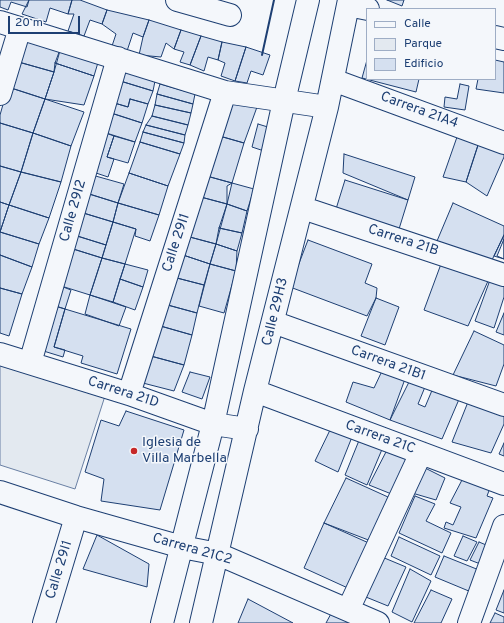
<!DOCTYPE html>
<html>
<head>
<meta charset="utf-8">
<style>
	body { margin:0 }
	#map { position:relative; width:504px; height:623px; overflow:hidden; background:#f4f7fb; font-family:Overpass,sans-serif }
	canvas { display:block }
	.legend { position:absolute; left:366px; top:8px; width:130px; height:72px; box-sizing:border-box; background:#f4f7fb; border:1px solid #9eadc5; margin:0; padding:5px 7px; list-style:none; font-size:12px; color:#1d3f73 }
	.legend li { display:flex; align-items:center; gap:8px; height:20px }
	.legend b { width:20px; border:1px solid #9eadc5 }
	.scale { position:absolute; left:8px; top:16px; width:72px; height:18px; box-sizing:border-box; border:2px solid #1d3f73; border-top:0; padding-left:5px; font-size:12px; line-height:14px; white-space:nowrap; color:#1d3f73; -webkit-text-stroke:3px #f4f7fb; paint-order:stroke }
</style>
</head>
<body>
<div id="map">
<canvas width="504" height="623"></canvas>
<ul class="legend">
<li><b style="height:5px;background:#f4f7fb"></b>Calle</li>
<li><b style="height:11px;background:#e3e9f0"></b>Parque</li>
<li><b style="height:11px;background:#d5e0f0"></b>Edificio</li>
</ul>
<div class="scale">20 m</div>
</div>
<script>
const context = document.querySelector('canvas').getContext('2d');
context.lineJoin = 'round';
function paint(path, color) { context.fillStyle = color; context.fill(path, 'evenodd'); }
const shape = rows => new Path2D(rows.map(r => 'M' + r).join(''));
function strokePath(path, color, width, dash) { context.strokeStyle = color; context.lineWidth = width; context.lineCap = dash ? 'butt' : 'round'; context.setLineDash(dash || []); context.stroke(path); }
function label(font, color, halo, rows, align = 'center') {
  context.font = font + ' Overpass,sans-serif'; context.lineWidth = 3; context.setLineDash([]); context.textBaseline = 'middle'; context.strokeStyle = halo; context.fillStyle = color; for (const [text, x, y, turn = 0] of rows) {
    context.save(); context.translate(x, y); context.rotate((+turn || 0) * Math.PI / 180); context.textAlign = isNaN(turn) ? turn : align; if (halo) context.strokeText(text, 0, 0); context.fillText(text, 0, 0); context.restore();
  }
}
const green = shape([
	[0,365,105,396,75,489,0,465,0,365]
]);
const building = shape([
	[0,0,29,0,27,7,11,2,8,10,0,7,0,0],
	[29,0,72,0,68,14,50,8,46,22,22,14,29,0],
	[72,0,80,0,107,10,102,24,90,20,84,36,68,31,74,14,68,14,72,0],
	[387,0,404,0,402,6,387,0],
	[107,10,149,20,143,37,133,33,127,51,112,46,116,34,102,24,107,10],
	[149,20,181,30,174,49,166,43,161,57,139,55,143,37,149,20],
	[181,30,201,36,190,65,180,62,184,52,174,49,181,30],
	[23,35,61,47,54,72,15,61,23,35],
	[201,36,222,42,218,60,208,57,204,71,190,65,201,36],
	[222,42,246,47,235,81,221,76,225,63,218,60,222,42],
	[61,47,99,59,94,76,55,63,61,47],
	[246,47,270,55,263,75,251,71,247,83,235,81,246,47],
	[367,60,367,79,419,79,416,92,362,78,367,60],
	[495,60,504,62,504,93,476,89,478,79,495,79,495,60],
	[15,61,54,72,45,99,8,87,15,61],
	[55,63,94,76,84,105,45,99,54,72,55,63],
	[122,66,156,76,153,91,117,80,122,66],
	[117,80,153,91,148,104,130,99,128,107,111,102,117,80],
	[160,84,195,94,193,104,157,94,160,84],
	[460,84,469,86,465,110,444,107,445,97,457,99,460,84],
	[8,87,45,99,33,133,0,123,0,115,8,87],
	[157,94,193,104,191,113,155,105,157,94],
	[228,97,257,107,244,143,216,135,228,97],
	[45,99,84,112,71,146,33,133,45,99],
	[130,99,148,104,142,123,108,112,111,102,128,107,130,99],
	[155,105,191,113,188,125,152,116,155,105],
	[108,112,142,123,135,142,103,132,108,112],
	[152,116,188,125,185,135,146,125,152,116],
	[0,123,33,133,21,172,0,166,0,123],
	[258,124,271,128,264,151,252,147,258,124],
	[146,125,185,135,184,143,143,132,146,125],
	[103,132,114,136,107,157,114,159,108,177,96,173,103,132],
	[143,132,184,143,180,154,140,142,143,132],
	[33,133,71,146,61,182,21,172,33,133],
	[216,135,244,143,232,183,203,175,216,135],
	[114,136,135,142,128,163,107,157,114,136],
	[457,137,480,139,466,182,443,177,457,137],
	[480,139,504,147,504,157,487,196,466,182,480,139],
	[140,142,180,154,168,186,129,173,140,142],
	[344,154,415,177,408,200,343,173,344,154],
	[0,166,21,172,9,205,0,202,0,166],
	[21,172,61,182,49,218,9,205,21,172],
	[129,173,168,186,159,215,118,203,129,173],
	[92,175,124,184,118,203,86,193,92,175],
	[203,175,232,183,227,186,227,204,197,196,203,175],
	[345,180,408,200,399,229,336,209,345,180],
	[232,183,254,189,247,211,227,204,232,183],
	[86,193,118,203,113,222,80,212,86,193],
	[197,196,227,204,216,244,186,236,197,196],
	[0,202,9,205,0,232,0,202],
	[118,203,159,215,150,241,135,236,136,229,113,222,118,203],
	[453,203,504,226,504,235,492,260,437,241,453,203],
	[227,204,247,211,242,233,219,228,227,204],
	[9,205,49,218,39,244,0,232,9,205],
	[80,212,113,222,106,245,74,235,80,212],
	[113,222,136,229,125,264,102,258,113,222],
	[219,228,242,233,237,251,216,244,219,228],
	[0,232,39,244,32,267,0,255,0,232],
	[74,235,106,245,102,258,70,248,74,235],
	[504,235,504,259,494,256,504,235],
	[186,236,216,244,210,264,180,254,186,236],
	[504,239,504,259,497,256,504,239],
	[308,240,372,264,365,283,377,288,376,298,367,316,290,287,308,240],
	[216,244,237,251,236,271,210,264,216,244],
	[70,248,102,258,90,295,58,285,70,248],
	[180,254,210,264,204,285,173,277,180,254],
	[0,255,32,267,22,294,0,288,0,255],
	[102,258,125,264,113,302,90,295,102,258],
	[125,264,148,270,143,287,120,279,125,264],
	[210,264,236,271,224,313,199,306,210,264],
	[441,264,488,281,468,326,424,310,441,264],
	[173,277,204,285,197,313,164,304,173,277],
	[120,279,143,287,135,310,113,302,120,279],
	[490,280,504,286,504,297,494,328,475,321,490,280],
	[58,285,71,290,65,309,52,305,58,285],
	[0,288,22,294,9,336,0,333,0,288],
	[90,295,126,307,119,326,85,314,90,295],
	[376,298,399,307,385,345,361,336,376,298],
	[164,304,197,313,192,335,157,325,164,304],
	[52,305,65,309,54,347,65,350,63,357,37,349,52,305],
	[65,309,131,329,117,374,81,363,83,356,54,347,65,309],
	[504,313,504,335,496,332,504,313],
	[157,325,192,335,184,365,147,355,157,325],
	[474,331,504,345,504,364,496,386,453,375,474,331],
	[147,355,184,365,174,391,139,382,147,355],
	[382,371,405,379,390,420,346,402,353,382,374,388,382,371],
	[190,372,210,377,202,399,182,392,190,372],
	[410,380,425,387,418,404,425,407,433,388,460,397,442,439,390,420,410,380],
	[468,402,504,415,504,424,491,453,452,442,468,402],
	[126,411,184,430,160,510,101,501,104,479,85,472,101,420,119,426,126,411],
	[331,428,352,437,338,472,315,461,331,428],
	[360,438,383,447,367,485,345,475,360,438],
	[504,443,504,456,499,454,504,443],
	[388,448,413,460,399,497,369,485,388,448],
	[425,468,445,478,436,500,412,493,425,468],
	[346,478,388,497,371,541,324,523,346,478],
	[462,480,490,488,487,496,493,498,476,538,444,528,446,522,453,525,461,507,450,503,462,480],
	[415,496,435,504,426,521,451,533,442,553,399,533,415,496],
	[324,523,371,544,350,589,304,568,324,523],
	[97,535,149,564,147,587,83,569,97,535],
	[463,536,477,542,467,561,454,556,463,536],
	[399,537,440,556,431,575,391,556,399,537],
	[479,542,491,547,483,565,470,560,479,542],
	[444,556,484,572,476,594,435,577,444,556],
	[382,557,406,567,388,606,361,595,382,557],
	[410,569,431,581,412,622,392,612,410,569],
	[431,590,452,599,441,623,414,623,431,590],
	[504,590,504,613,496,610,504,590],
	[248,599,293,623,238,623,248,599],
	[333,610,349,617,347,623,326,623,333,610],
	[495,613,504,617,504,623,490,623,495,613]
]);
const street = shape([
	[177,0,230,15],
	[348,5,368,9],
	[0,22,225,92,327,107],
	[495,37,504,39],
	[333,80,504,143],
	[0,94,20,28],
	[303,208,504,275],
	[273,322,504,405],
	[0,354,129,394,213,424,247,429],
	[30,363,118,58],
	[255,391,504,484],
	[129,394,225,92],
	[0,492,76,517,182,547,218,554,378,623],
	[348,610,421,453],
	[44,623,76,517],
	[162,623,213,424,284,101,308,0],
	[201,623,255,391,327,107,349,0],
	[469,623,504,526]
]);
const wall = shape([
	[262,55,274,0]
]);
const markers = [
	[134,451,4,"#c62828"]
];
const streetNames = [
	["Carrera 21A4",419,111,20],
	["Calle 29I2",74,211,-74],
	["Carrera 21B",403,241,18],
	["Calle 29I1",177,243,-72],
	["Calle 29H3",276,312,-76],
	["Carrera 21B1",388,364,20],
	["Carrera 21D",123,393,18],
	["Carrera 21C",380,438,20],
	["Carrera 21C2",192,550,16],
	["Calle 29I1",60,570,-73]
];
const poiNames = [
	["Iglesia de",142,443],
	["Villa Marbella",142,459]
];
paint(green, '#e3e9f0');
strokePath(green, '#687fa3', 1);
paint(building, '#d5e0f0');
strokePath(building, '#1d3f73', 1);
strokePath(street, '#1d3f73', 24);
strokePath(street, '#f4f7fb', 22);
strokePath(wall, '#1d3f73', 2);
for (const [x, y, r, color] of markers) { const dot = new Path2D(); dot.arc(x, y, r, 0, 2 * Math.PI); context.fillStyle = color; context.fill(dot); strokePath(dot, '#f4f7fb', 1.5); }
label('14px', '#1d3f73', '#f4f7fb', streetNames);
label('14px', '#1d3f73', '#f4f7fb', poiNames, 'left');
</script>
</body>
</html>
